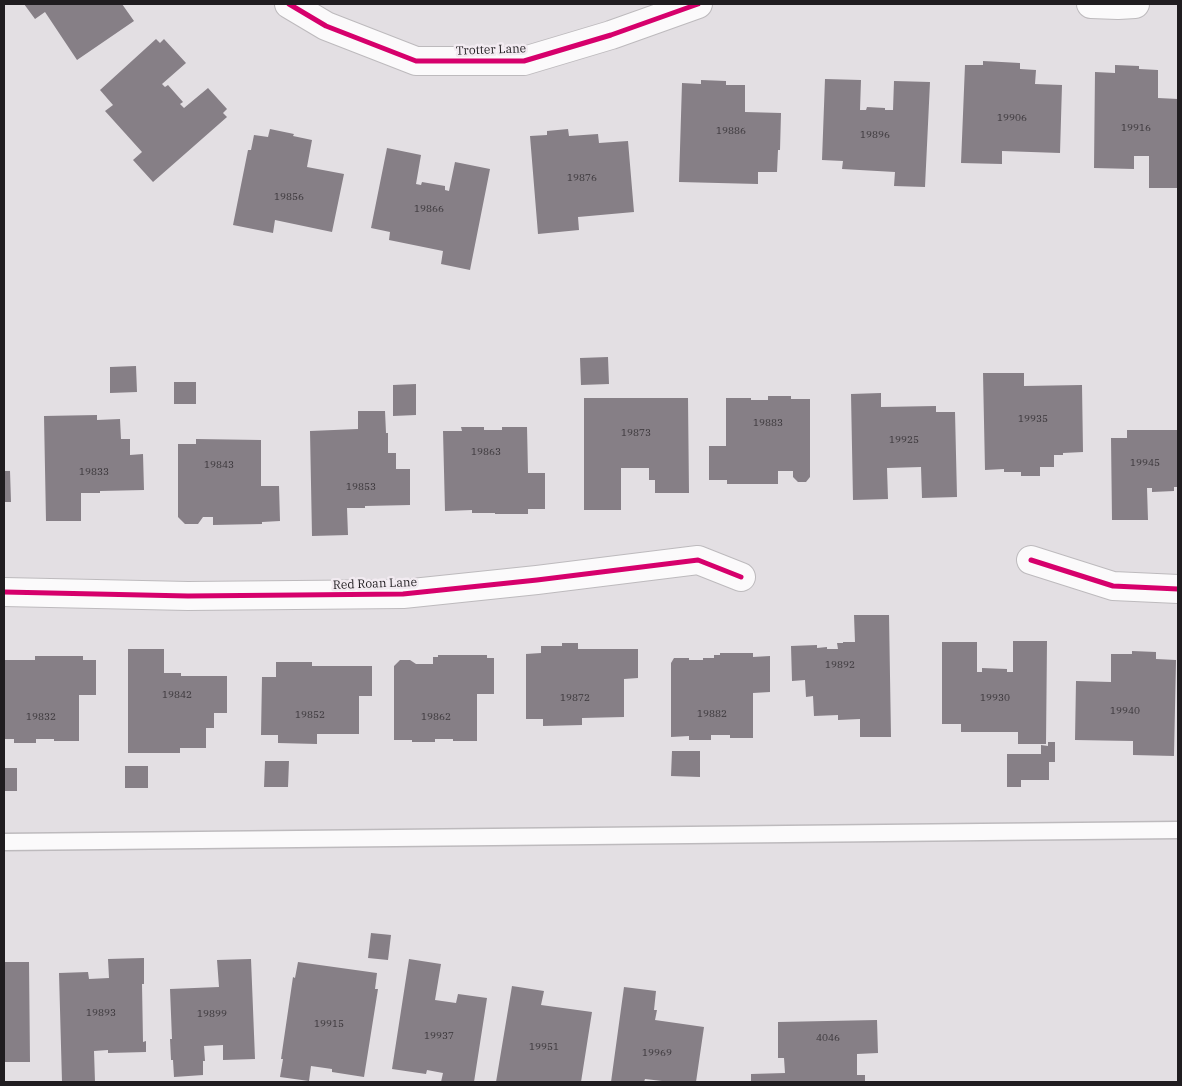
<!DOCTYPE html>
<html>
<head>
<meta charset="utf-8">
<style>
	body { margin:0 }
	#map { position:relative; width:1182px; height:1086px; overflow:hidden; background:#e3dfe3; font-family:"IBM Plex Serif",serif }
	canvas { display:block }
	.frame { position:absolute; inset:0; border:5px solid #201d20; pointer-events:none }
</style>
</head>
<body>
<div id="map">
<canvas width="1182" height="1086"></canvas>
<div class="frame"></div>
</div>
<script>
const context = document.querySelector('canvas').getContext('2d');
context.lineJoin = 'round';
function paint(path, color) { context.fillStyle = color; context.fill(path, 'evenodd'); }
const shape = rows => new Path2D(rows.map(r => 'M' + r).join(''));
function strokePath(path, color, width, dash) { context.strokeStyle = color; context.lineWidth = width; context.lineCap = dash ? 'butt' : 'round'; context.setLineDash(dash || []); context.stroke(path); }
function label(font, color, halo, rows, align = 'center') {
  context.font = font + ' "IBM Plex Serif",serif'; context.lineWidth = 5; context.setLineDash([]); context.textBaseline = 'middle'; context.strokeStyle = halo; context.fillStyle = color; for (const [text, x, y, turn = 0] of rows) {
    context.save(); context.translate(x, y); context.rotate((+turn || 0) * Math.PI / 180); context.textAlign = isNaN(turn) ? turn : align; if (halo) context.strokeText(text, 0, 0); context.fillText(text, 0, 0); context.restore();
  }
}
const building = shape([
	[24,4,122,4,134,21,77,60,45,12,35,19],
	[156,39,160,43,164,39,186,63,162,84,165,87,168,85,183,102,180,104,184,108,208,88,227,109,223,113,227,117,153,182,133,160,142,152,105,111,113,105,100,90],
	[983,61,1020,63,1020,69,1036,70,1035,84,1062,85,1060,153,1002,151,1002,164,961,163,965,65,983,65],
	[1115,65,1139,66,1139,69,1158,70,1158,98,1178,99,1178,188,1149,188,1149,156,1134,156,1134,169,1094,168,1095,72,1115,73],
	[825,79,861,80,860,110,866,110,867,107,885,108,885,110,893,110,894,81,930,82,925,187,894,186,895,172,842,169,843,161,822,160],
	[701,80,726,81,726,85,745,85,745,112,781,113,780,150,778,150,777,172,758,172,758,184,679,182,682,83,701,84],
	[270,129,294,134,293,136,312,140,307,167,344,174,332,232,275,220,273,233,233,225,248,150,251,150,254,135,268,137],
	[568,129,569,136,598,134,599,143,628,141,634,212,578,217,579,230,538,234,530,136,547,135,547,131],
	[387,148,421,155,416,184,421,185,422,182,445,186,445,190,449,191,455,162,490,169,470,270,441,264,443,251,389,240,390,232,371,228],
	[608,357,609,384,581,385,580,358],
	[136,366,137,392,110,393,110,367],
	[983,373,1024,373,1024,386,1082,385,1083,452,1063,453,1063,455,1054,455,1054,467,1040,467,1040,476,1021,476,1021,472,1004,472,1004,469,985,470],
	[174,382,196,382,196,404,174,404],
	[416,384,416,415,393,416,393,385],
	[881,393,881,407,936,406,936,412,955,412,957,497,922,498,921,467,887,468,888,499,853,500,851,394],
	[768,396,791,396,791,399,810,399,810,477,806,482,798,482,793,477,793,471,778,471,778,484,727,484,727,480,709,480,709,446,726,446,726,398,751,398,751,400,768,400],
	[584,398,688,398,689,493,655,493,655,480,649,480,649,468,621,468,621,510,584,510],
	[358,411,385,411,386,433,388,433,388,453,396,453,396,469,410,469,410,505,365,506,365,508,347,508,348,535,312,536,310,431,358,429],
	[97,415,97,420,120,419,121,439,130,439,130,455,143,454,144,490,100,491,100,493,81,493,81,521,46,521,44,416],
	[461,427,484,427,484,430,502,430,502,427,527,427,528,473,545,473,545,509,528,509,528,514,495,514,495,513,472,513,472,510,445,511,443,431,462,431],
	[1127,430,1178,430,1178,487,1174,487,1174,491,1152,492,1152,488,1147,488,1148,520,1112,520,1111,438,1127,438],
	[196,439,261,440,261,486,279,486,280,521,262,522,262,524,213,525,213,517,203,517,198,524,185,524,178,517,178,444,196,444],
	[4,471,10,471,11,502,4,502],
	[854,615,889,615,891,737,860,737,860,719,838,720,838,715,814,716,813,696,806,697,805,680,792,681,791,646,817,645,817,648,827,647,827,649,838,649,837,643,843,643,843,642,855,642],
	[1013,641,1047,641,1046,744,1018,744,1018,732,961,732,961,724,942,724,942,642,977,642,977,672,982,672,982,668,1007,669,1007,672,1013,672],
	[562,643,578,643,578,649,638,649,638,678,624,679,624,717,582,718,582,725,543,726,543,719,526,719,526,654,541,653,541,646,562,646],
	[128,649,164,649,164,673,181,673,181,676,227,676,227,713,214,713,214,728,206,728,206,748,180,748,180,753,128,753],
	[1132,651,1156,652,1156,659,1176,660,1174,756,1133,755,1133,741,1075,740,1076,681,1111,682,1111,654,1132,654],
	[720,653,753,653,753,657,770,656,770,692,753,693,753,738,730,738,730,735,711,735,711,740,689,740,689,736,671,737,671,663,674,658,689,658,689,660,703,660,703,658,714,658,714,655,720,655],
	[438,655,487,655,487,658,494,658,494,694,477,694,477,741,453,741,453,739,435,739,435,742,412,742,412,740,394,740,394,666,400,660,410,660,416,664,433,664,433,657,438,657],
	[35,656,83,656,83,660,96,660,96,695,79,695,79,741,54,741,54,739,36,739,36,743,14,743,14,739,4,739,4,660,35,660],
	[276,662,312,662,312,666,372,666,372,696,359,696,359,734,317,734,317,744,278,743,278,735,261,735,262,677,276,677],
	[1048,742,1055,742,1055,762,1049,762,1049,780,1021,780,1021,787,1007,787,1007,754,1041,754,1041,745,1048,746],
	[672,751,700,751,700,777,671,776],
	[265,761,289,761,288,787,264,787],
	[125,766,148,766,148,788,125,788],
	[4,768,17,768,17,791,4,791],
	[371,933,391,935,388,960,368,958],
	[144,958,144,984,142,984,143,1042,146,1041,146,1052,108,1053,108,1050,94,1051,95,1082,62,1082,59,973,88,972,89,979,109,978,108,959],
	[251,959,255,1059,223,1060,223,1045,204,1046,205,1061,203,1061,203,1075,174,1077,173,1060,171,1060,170,1039,172,1039,170,989,219,987,217,960],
	[409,959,441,964,435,1000,456,1003,458,994,487,998,474,1082,441,1082,443,1073,427,1070,426,1074,392,1069],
	[4,962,29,962,30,1062,4,1062],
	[298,962,377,973,375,989,378,989,364,1077,332,1072,332,1069,311,1066,309,1081,280,1077,283,1059,281,1059,293,977,295,978],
	[512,986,544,991,541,1005,592,1012,581,1082,496,1082],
	[624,987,656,991,654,1010,657,1010,655,1020,704,1027,696,1082,662,1082,662,1081,645,1079,644,1082,611,1082],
	[877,1020,878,1053,857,1054,857,1075,865,1075,865,1082,751,1082,751,1074,785,1073,784,1058,778,1058,778,1022]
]);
const lane = shape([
	[4,842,1178,830]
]);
const street = shape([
	[289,4,326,26,416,61,524,61,611,35,698,4],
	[1091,4,1118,5,1135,4],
	[1031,560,1113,586,1178,589],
	[4,592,188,596,403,594,537,580,698,560,741,577]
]);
const cycleway = shape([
	[289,4,326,26,416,61,524,61,611,35,698,4],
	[1031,560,1113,586,1178,589],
	[4,592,188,596,403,594,537,580,698,560,741,577]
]);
const numberNames = [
	["19906",1012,118],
	["19916",1136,128],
	["19886",731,131],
	["19896",875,135],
	["19876",582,178],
	["19856",289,197],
	["19866",429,209],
	["19935",1033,419],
	["19883",768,423],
	["19873",636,433],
	["19925",904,440],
	["19863",486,452],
	["19945",1145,463],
	["19843",219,465],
	["19833",94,472],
	["19853",361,487],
	["19892",840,665],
	["19842",177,695],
	["19872",575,698],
	["19930",995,698],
	["19940",1125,711],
	["19882",712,714],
	["19852",310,715],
	["19832",41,717],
	["19862",436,717],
	["19893",101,1013],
	["19899",212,1014],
	["19915",329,1024],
	["19937",439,1036],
	["4046",828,1038],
	["19951",544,1047],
	["19969",657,1053]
];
const streetNames = [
	["Trotter Lane",491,50,-2],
	["Red Roan Lane",375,584,-2]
];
paint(building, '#867f86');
strokePath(lane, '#bdbabd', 19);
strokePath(street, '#bdbabd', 30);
strokePath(lane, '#fbfafb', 16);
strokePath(street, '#fbfafb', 28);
strokePath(cycleway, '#d6006c', 5);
label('10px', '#3a363a', null, numberNames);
label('12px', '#201d20', '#f2ebf1', streetNames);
</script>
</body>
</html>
